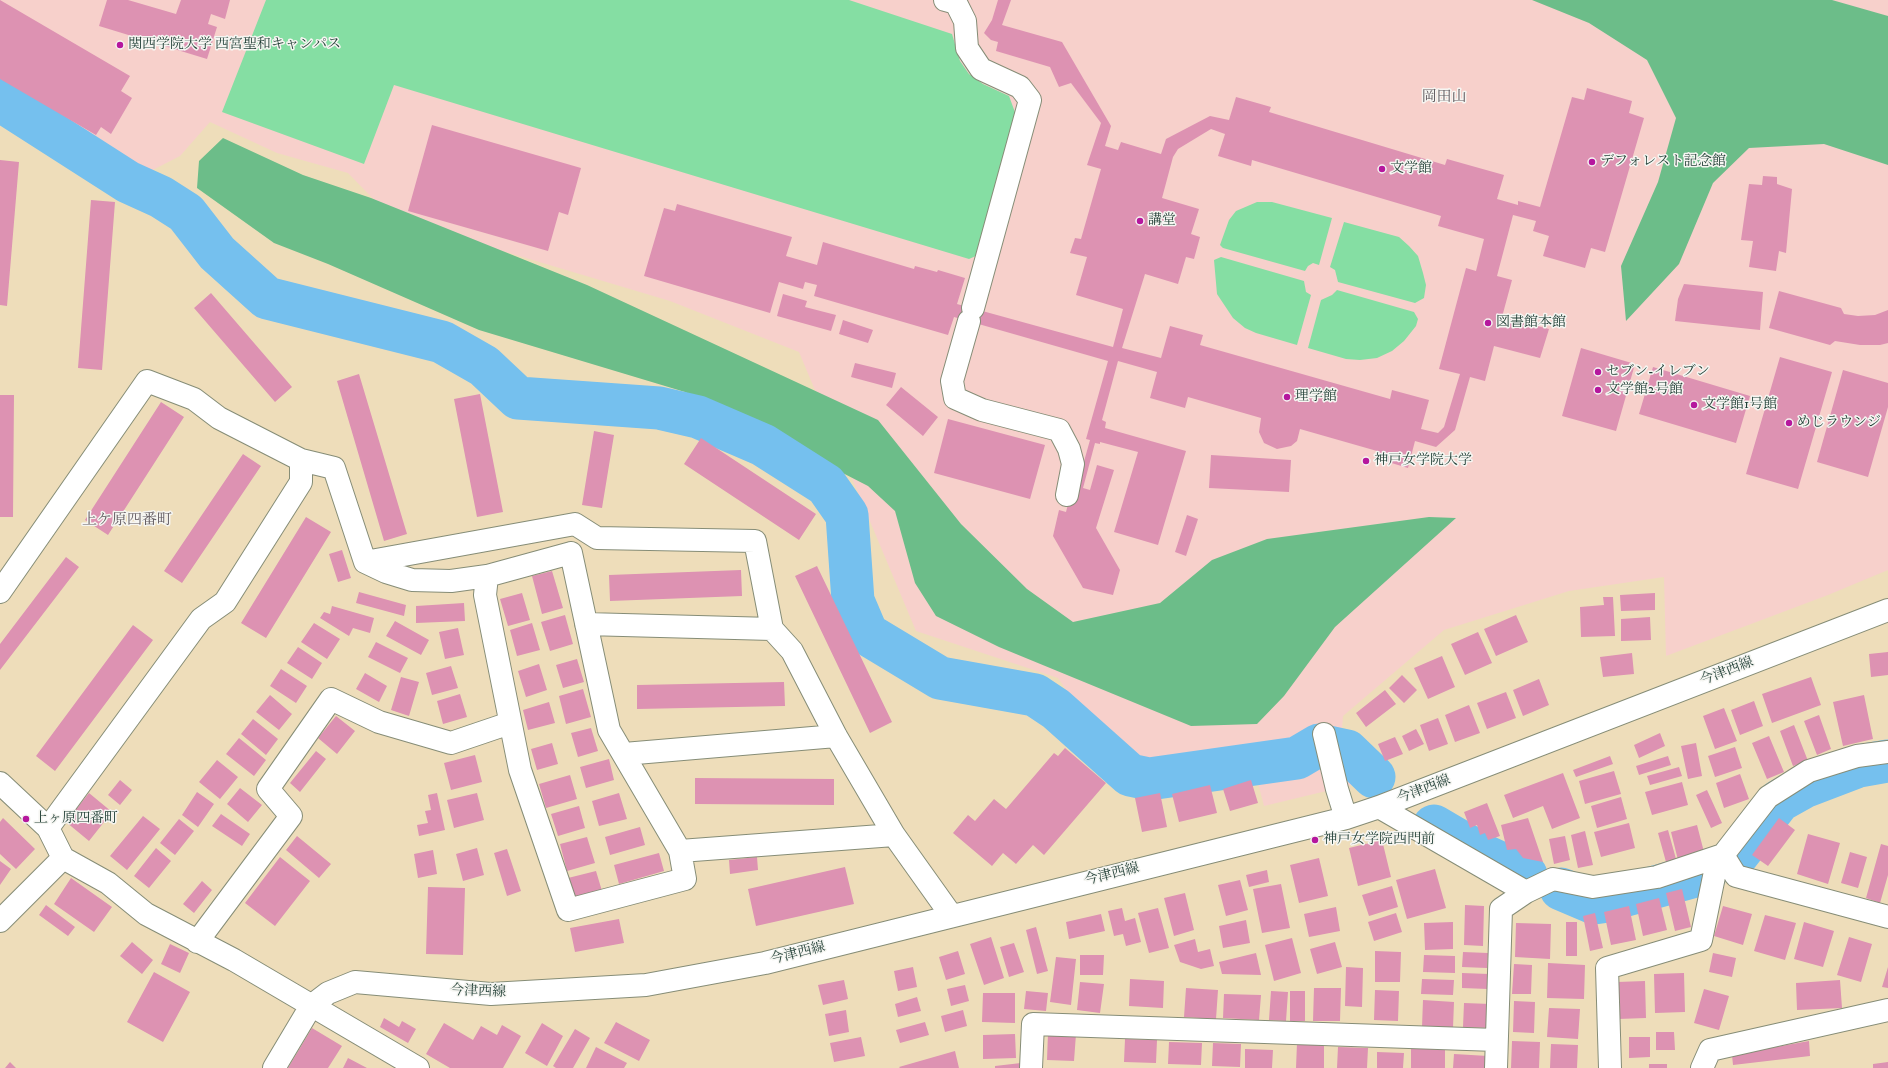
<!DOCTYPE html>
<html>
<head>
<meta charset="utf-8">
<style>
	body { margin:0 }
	canvas { display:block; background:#eeddba }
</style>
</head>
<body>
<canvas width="1888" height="1068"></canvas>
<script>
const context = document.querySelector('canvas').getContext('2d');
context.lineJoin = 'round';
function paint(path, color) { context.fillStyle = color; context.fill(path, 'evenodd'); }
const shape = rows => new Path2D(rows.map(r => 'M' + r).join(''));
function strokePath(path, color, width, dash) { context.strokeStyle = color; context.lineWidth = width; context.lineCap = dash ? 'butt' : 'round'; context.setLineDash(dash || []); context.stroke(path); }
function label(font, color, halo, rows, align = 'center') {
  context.font = font + ' "IM FELL DW Pica","Noto Serif JP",serif'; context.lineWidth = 3; context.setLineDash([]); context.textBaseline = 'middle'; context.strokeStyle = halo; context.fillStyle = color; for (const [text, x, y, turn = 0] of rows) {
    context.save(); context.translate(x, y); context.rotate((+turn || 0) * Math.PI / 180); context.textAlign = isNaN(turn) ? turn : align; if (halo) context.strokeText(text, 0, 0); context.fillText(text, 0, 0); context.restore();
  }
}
const built = shape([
	[0,0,1888,0,1888,570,1828,595,1666,656,1664,577,1569,591,1444,630,1343,716,1340,754,1368,781,1264,806,1252,760,1127,778,1058,678,916,631,799,352,670,301,392,218,348,173,277,153,210,122,180,156,141,176,0,89]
]);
const green = shape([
	[266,0,849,0,952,34,960,61,969,74,983,84,1009,96,1016,115,978,255,969,259,394,85,364,164,222,112],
	[1257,202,1272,202,1332,218,1319,265,1313,263,1308,266,1305,271,1223,248,1220,245,1229,220,1236,211],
	[1344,222,1399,237,1409,246,1418,256,1423,273,1426,285,1424,298,1415,303,1338,282,1335,270,1330,267],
	[1221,257,1304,281,1306,292,1311,295,1297,345,1256,333,1245,328,1233,318,1217,294,1214,260],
	[1337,290,1414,312,1418,319,1416,326,1404,341,1392,351,1377,358,1360,360,1346,359,1308,348,1321,300,1332,295]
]);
const forest = shape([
	[1532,0,1832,0,1888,16,1888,165,1824,144,1749,148,1713,183,1679,264,1626,321,1621,266,1658,182,1676,118,1647,60,1589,23],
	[223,138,303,175,371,198,587,285,878,420,961,524,1027,589,1073,622,1160,603,1212,560,1267,539,1429,517,1456,518,1335,627,1284,696,1257,724,1191,726,999,647,936,616,915,583,895,511,868,486,685,392,479,330,328,264,274,243,197,188,199,161]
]);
const river = shape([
	[0,100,128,182,161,197,186,213,217,253,267,298,442,342,484,366,518,398,659,408,698,417,763,445,826,485,847,515,853,601,867,634,940,678,1035,695,1056,709,1130,775,1149,779,1297,758,1319,745,1347,751,1374,777],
	[1434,826,1485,856,1526,875],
	[1738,854,1779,801,1804,787,1859,766,1888,761],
	[1561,889,1594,903,1601,902,1706,873]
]);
const building = shape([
	[0,0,130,76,121,91,132,98,111,134,101,127,96,135,0,79],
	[107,0,128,0,176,14,181,0,230,0,225,19,211,14,208,24,217,27,207,59,99,26],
	[998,0,1011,0,1002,25,1062,42,1111,126,1105,146,1118,150,1121,142,1161,154,1166,139,1210,116,1229,120,1236,97,1271,107,1269,112,1445,165,1447,159,1504,175,1497,199,1518,205,1518,201,1540,207,1572,97,1584,100,1587,88,1632,101,1629,113,1644,118,1605,252,1591,248,1585,268,1543,256,1549,236,1533,231,1536,221,1513,215,1497,276,1512,280,1502,317,1549,329,1540,358,1494,346,1485,381,1470,377,1455,430,1436,447,1415,441,1408,468,1375,458,1377,451,1300,429,1297,441,1291,446,1277,449,1264,443,1259,432,1261,418,1188,397,1185,408,1150,398,1157,372,1118,361,1102,420,1106,422,1105,428,1186,451,1158,545,1114,532,1138,452,1100,442,1100,444,1095,443,1083,488,1090,490,1097,465,1114,470,1096,528,1120,570,1113,595,1083,588,1053,536,1059,510,1066,512,1069,500,1073,501,1090,440,1086,439,1108,361,954,317,948,335,814,296,817,285,805,282,803,289,779,282,770,313,644,276,664,208,675,211,677,204,792,237,786,256,817,265,823,242,914,269,915,266,937,272,938,270,965,278,957,304,1113,347,1123,309,1076,295,1087,257,1070,253,1075,238,1081,239,1101,169,1087,165,1101,123,1071,83,1059,87,1050,67,996,51,998,42,991,40,984,33,992,20],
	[1211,129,1225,134,1218,156,1251,166,1252,160,1441,216,1438,226,1484,239,1476,271,1466,268,1439,369,1460,374,1444,427,1438,433,1421,429,1429,400,1392,390,1390,399,1200,345,1203,335,1170,326,1161,358,1122,348,1145,274,1178,284,1186,257,1194,259,1200,237,1191,234,1199,209,1162,198,1173,157,1178,149],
	[432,125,581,168,568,215,559,212,548,251,408,211],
	[0,160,19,162,7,306,0,305],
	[1763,176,1777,177,1777,184,1792,189,1786,253,1779,251,1776,271,1749,267,1753,241,1741,240,1749,184,1762,185],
	[91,200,115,202,102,370,78,368],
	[1684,284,1763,292,1760,330,1675,321,1678,299],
	[1779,291,1841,308,1844,314,1858,316,1875,315,1888,310,1888,343,1880,345,1860,345,1835,341,1830,345,1769,328],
	[211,293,292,387,275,402,194,308],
	[783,294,807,301,805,307,836,315,831,331,777,316],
	[843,320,873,330,868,343,839,334],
	[1581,348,1635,364,1616,431,1562,416],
	[1780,357,1832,372,1798,489,1746,474],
	[855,363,896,373,892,388,851,377],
	[1653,367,1750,396,1736,443,1639,414],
	[1843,370,1888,383,1888,407,1868,477,1817,462],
	[359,374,407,534,384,541,337,381],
	[901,387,938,417,923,436,886,405],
	[480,394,503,512,477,517,454,399],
	[0,395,14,395,13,517,0,517],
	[161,402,184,417,108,535,85,520],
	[948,419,1045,445,1030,499,934,473],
	[594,431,614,435,602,508,582,505],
	[701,438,816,514,799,540,684,464],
	[243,454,261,466,182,583,164,571],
	[1211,455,1291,460,1289,492,1209,488],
	[1187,515,1198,519,1186,556,1175,552],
	[306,517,331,532,266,638,241,623],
	[342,550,351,578,338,582,329,554],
	[66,557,79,567,0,670,0,644],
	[817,566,892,722,870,733,795,576],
	[741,570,742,596,610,601,609,575],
	[552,571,563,608,542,614,532,576],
	[359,592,406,605,404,616,356,603],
	[522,593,530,620,508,626,500,599],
	[1655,593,1655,610,1621,611,1620,595],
	[1603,597,1613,597,1615,636,1581,637,1580,607,1604,605],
	[464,603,465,621,416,623,416,606],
	[332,606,374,618,370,633,353,628,349,636,320,618,324,612,330,614],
	[565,615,573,644,550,651,541,622],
	[1516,615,1528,642,1496,656,1484,629],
	[1650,617,1651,640,1621,641,1621,619],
	[395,621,429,640,421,655,386,636],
	[314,623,340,639,327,659,301,642],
	[532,623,540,650,517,656,510,630],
	[133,625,153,640,55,771,36,756],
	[458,628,464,655,445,659,439,632],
	[1478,632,1492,663,1465,675,1451,644],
	[376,642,408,658,400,673,368,657],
	[298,647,322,663,312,679,287,663],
	[1888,652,1888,675,1871,677,1869,654],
	[1632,653,1634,674,1603,677,1600,657],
	[1442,656,1455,687,1428,699,1414,668],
	[577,659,584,682,563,688,556,665],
	[539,664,547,690,526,697,518,671],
	[451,666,458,688,432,695,426,673],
	[281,669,307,686,296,703,270,686],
	[365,673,387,686,379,702,356,689],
	[1402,675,1417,690,1404,703,1389,688],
	[401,677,419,682,409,716,391,710],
	[1811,677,1821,705,1772,723,1762,694],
	[1539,679,1549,705,1523,716,1513,690],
	[784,682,785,706,637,709,637,685],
	[583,689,591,717,566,724,559,696],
	[1385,690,1396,704,1366,727,1356,713],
	[1506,692,1516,718,1487,729,1477,703],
	[460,694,467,717,443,724,437,701],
	[270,695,292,714,279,730,256,712],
	[1864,695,1873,739,1843,746,1833,702],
	[1754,701,1763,726,1740,735,1731,710],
	[549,702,555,723,528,730,523,710],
	[1469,705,1480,733,1455,742,1445,715],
	[1724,708,1737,741,1715,749,1703,716],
	[1819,715,1831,749,1817,755,1804,721],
	[336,716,355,731,337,754,318,738],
	[1438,718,1448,744,1429,751,1420,725],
	[253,719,278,739,266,755,241,734],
	[1794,725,1808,761,1793,766,1780,731],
	[591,728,598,751,578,757,571,733],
	[1416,729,1424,744,1409,751,1402,736],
	[1660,733,1665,746,1639,758,1634,745],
	[1769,736,1784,772,1767,779,1752,743],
	[1395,737,1403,754,1385,761,1378,744],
	[239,738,266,760,254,776,226,754],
	[552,743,558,764,537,770,531,749],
	[1696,743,1702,776,1688,779,1681,746],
	[1735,747,1742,768,1715,777,1708,756],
	[1065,748,1106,783,1044,855,1033,845,1016,864,1003,853,992,866,953,833,968,815,975,821,994,799,1006,809,1054,753,1058,756],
	[316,751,326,759,300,792,290,783],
	[475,755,482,782,451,790,444,763],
	[1610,756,1613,764,1576,777,1573,770],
	[1668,756,1671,765,1639,775,1636,766],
	[609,759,614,780,586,788,580,767],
	[217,760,238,777,220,799,199,782],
	[1679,767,1682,776,1650,785,1647,776],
	[1614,771,1621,794,1585,804,1579,781],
	[1563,773,1580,818,1552,829,1543,806,1513,818,1504,795],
	[1740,774,1749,799,1724,808,1716,783],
	[570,775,577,799,546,808,539,784],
	[695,778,834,779,834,805,695,804],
	[120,780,132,790,120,805,108,795],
	[1251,780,1258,803,1230,811,1223,789],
	[1682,782,1688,805,1652,815,1645,792],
	[1210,785,1217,813,1179,822,1172,794],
	[240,788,262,805,248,822,227,804],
	[1707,790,1722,823,1711,828,1696,795],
	[197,792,214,804,198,827,182,815],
	[89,793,112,812,89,841,66,822],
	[437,793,445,830,419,836,417,825,428,823,425,811,431,810,428,795],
	[477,793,484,820,454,828,447,800],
	[619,793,627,819,599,826,592,801],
	[1160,793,1167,827,1142,832,1135,798],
	[1621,797,1627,819,1597,828,1591,806],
	[1487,803,1500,836,1488,840,1485,833,1480,835,1477,825,1470,828,1464,812],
	[579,806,585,828,558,836,551,814],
	[221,814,250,834,242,846,212,826],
	[143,816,160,829,127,870,110,856],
	[3,818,35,849,16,869,0,854,0,822],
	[1528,818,1543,862,1523,858,1516,849,1507,850,1501,825],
	[1779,818,1795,830,1768,866,1752,855],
	[179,819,194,831,175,855,160,843],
	[1629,823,1635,848,1601,857,1594,832],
	[1697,825,1704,852,1678,860,1671,832],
	[640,827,645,845,610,855,605,837],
	[1668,830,1676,859,1666,862,1658,833],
	[1585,831,1593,865,1578,868,1571,835],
	[1808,834,1840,843,1828,884,1797,874],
	[297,836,331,864,319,878,286,850],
	[1565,836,1570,860,1554,864,1549,839],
	[587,837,595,863,567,871,560,844],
	[1382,840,1391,877,1358,886,1349,848],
	[1881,844,1888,846,1888,875,1880,903,1866,898],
	[156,848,171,861,149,888,134,876],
	[477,848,484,875,463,881,456,854],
	[507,849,521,891,507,896,494,853],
	[433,850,437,874,418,878,414,854],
	[1850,852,1867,857,1858,888,1841,883],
	[659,853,664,871,619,884,614,865],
	[280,857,310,881,275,926,245,903],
	[757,857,758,870,730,874,729,860],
	[1319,858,1328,896,1299,903,1290,865],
	[0,861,11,869,0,885],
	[845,867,854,904,756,926,748,889],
	[1435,869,1446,908,1407,919,1396,880],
	[1267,870,1269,882,1249,887,1246,875],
	[596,871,602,891,574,899,568,878],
	[71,878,112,907,94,932,54,904],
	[1240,880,1248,910,1226,916,1218,885],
	[202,881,212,890,194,913,183,904],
	[1281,884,1290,928,1262,933,1253,889],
	[1392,886,1398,907,1369,916,1362,895],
	[428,887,465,888,463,955,426,954],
	[1682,889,1691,927,1675,931,1666,893],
	[1185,893,1194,930,1174,936,1164,898],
	[1659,898,1667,930,1643,936,1636,904],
	[46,905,75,927,68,936,39,915],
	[1465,905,1484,906,1483,946,1464,945],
	[1629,906,1636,940,1611,945,1604,912],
	[1723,906,1752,914,1743,945,1714,936],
	[1336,907,1340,931,1309,937,1304,914],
	[1122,908,1125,921,1135,918,1141,942,1126,946,1123,934,1114,936,1108,911],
	[1158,908,1169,948,1149,953,1138,913],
	[1396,913,1402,932,1374,941,1368,922],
	[1595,913,1603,948,1590,951,1583,916],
	[1101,914,1105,931,1069,939,1066,922],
	[1765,915,1796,923,1785,960,1754,951],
	[619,919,624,943,575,952,570,928],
	[1246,920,1250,943,1223,948,1219,926],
	[1453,922,1453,949,1425,950,1424,923],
	[1566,922,1577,922,1577,956,1566,956],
	[1804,922,1834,931,1823,967,1794,959],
	[1516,923,1551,924,1550,959,1515,957],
	[1036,927,1048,971,1037,974,1026,930],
	[991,937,1004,978,984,985,970,944],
	[1849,937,1872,944,1861,982,1837,975],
	[1292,938,1301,973,1274,981,1265,945],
	[1195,939,1198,952,1210,949,1214,966,1201,969,1180,962,1174,945],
	[132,942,153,960,142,974,120,956],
	[1335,942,1342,967,1317,974,1310,949],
	[1014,943,1024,972,1009,977,1000,947],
	[170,944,189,953,180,973,161,964],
	[958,951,965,974,946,980,939,957],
	[1375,951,1401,952,1400,982,1375,982],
	[1463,952,1488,953,1487,968,1462,967],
	[1256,953,1261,975,1222,974,1219,962],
	[1713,953,1736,958,1732,977,1709,972],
	[1080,955,1104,955,1103,975,1080,975],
	[1424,955,1455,956,1455,973,1423,972],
	[1056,957,1076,959,1071,1005,1050,1002],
	[1548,963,1585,965,1584,999,1547,998],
	[1514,964,1532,965,1531,994,1512,994],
	[913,967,917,987,898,991,894,971],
	[1346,967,1363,968,1362,1007,1345,1006],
	[1888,967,1888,988,1882,987],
	[154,972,190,992,163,1042,127,1022],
	[1462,973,1489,974,1488,989,1462,988],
	[1684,973,1685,1012,1655,1013,1654,974],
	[1130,979,1164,981,1163,1008,1129,1006],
	[1422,979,1454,980,1453,995,1421,994],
	[844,980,848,999,823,1005,818,985],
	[1840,980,1842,1008,1797,1010,1796,983],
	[1645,981,1646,1018,1618,1019,1617,982],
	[1080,982,1104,984,1100,1013,1077,1010],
	[965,985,969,1001,951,1006,947,989],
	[1186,988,1218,990,1216,1019,1184,1017],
	[1314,988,1341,988,1340,1021,1313,1021],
	[1704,989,1729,996,1719,1030,1694,1023],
	[1375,990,1399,991,1398,1021,1374,1020],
	[1026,991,1048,993,1046,1011,1024,1009],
	[1271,991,1288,992,1286,1021,1269,1020],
	[1290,991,1305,991,1305,1021,1290,1021],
	[983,993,1015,993,1015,1023,982,1022],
	[1224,994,1261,995,1259,1020,1223,1018],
	[917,997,921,1011,898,1017,895,1004],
	[1423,1000,1454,1002,1453,1028,1422,1027],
	[1514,1001,1535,1002,1534,1033,1513,1032],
	[1464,1003,1491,1004,1490,1028,1463,1027],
	[1549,1008,1580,1009,1578,1039,1547,1037],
	[846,1010,849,1032,829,1036,825,1014],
	[963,1010,967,1026,945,1032,941,1016],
	[384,1018,399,1027,402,1021,416,1029,408,1043,380,1027],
	[616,1022,650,1040,639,1061,604,1043],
	[925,1022,929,1035,900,1043,896,1030],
	[444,1023,473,1040,481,1026,497,1035,502,1025,521,1036,503,1068,450,1068,426,1054],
	[542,1023,563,1036,547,1066,525,1053],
	[312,1028,342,1046,328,1068,288,1068],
	[575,1029,590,1038,573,1068,556,1068,553,1066],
	[1656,1032,1674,1032,1675,1050,1656,1050],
	[1048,1033,1076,1034,1074,1061,1047,1060],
	[1015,1034,1016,1058,983,1059,983,1035],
	[861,1037,865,1056,834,1062,830,1043],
	[1629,1037,1650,1037,1650,1057,1629,1058],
	[1125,1039,1157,1040,1156,1063,1124,1062],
	[1512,1041,1540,1042,1539,1068,1511,1068],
	[1809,1041,1810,1056,1733,1065,1732,1055],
	[1169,1042,1202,1043,1201,1065,1168,1064],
	[1213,1043,1241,1044,1240,1067,1212,1066],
	[1297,1043,1324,1044,1324,1068,1296,1068],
	[1551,1044,1578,1045,1577,1068,1550,1068],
	[596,1047,627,1063,624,1068,586,1068],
	[1338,1047,1368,1048,1367,1068,1337,1068],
	[1411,1048,1445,1050,1445,1068,1411,1068],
	[1245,1049,1273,1050,1272,1068,1245,1068],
	[955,1051,959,1068,900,1068,899,1067],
	[1377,1052,1404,1053,1403,1068,1377,1068],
	[1454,1054,1488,1056,1487,1068,1453,1068],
	[348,1058,367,1068,343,1068],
	[10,1062,16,1068,5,1068],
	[1888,1062,1888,1068,1873,1068,1873,1064],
	[1021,1063,1021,1068,995,1068,995,1066],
	[1649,1064,1667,1064,1667,1068,1649,1068]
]);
const minor = shape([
	[945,0,956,3,965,21,967,48,981,69,1020,87,1030,100,973,308],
	[969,321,952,381,955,398,982,410,1059,430,1069,449,1073,464,1067,495],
	[301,460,334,468,365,562,575,524,597,538,755,541,772,629,792,651,836,736,894,835,951,915],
	[571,553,609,730,680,851,685,879,568,910,520,770,485,595,487,576,571,553],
	[365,562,386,572,412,580,451,581,487,576],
	[0,592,147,381,194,399,219,418,301,460,301,482,225,602,201,619,48,828],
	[586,624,772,629],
	[1324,734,1337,789,1346,818],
	[624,754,836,736],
	[0,783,48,828,63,858,108,883,146,914,234,960,418,1068],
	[1379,807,1526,892,1553,879,1593,887,1657,877,1723,855,1768,797,1809,771,1857,756,1888,752],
	[680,851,894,835],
	[1723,855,1736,876,1888,917],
	[0,921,63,858],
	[197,942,291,816,268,789,331,699,379,722,451,743,510,723],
	[274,1068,311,1006,328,993,355,982,491,994,646,985,765,963,1346,818,1379,807,1888,610],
	[1031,1068,1033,1024,1496,1040],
	[1496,1068,1501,909,1526,892],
	[1610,1068,1607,968,1701,940,1718,857],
	[1702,1068,1710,1050,1888,1010]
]);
const markers = [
	[120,45,4,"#b5179e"],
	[1592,162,4,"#b5179e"],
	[1382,169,4,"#b5179e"],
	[1140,221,4,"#b5179e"],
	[1488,323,4,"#b5179e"],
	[1598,372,4,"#b5179e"],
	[1598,390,4,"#b5179e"],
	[1287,397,4,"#b5179e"],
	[1694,405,4,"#b5179e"],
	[1789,423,4,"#b5179e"],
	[1366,461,4,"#b5179e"],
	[26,819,4,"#b5179e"],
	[1315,840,4,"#b5179e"]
];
const poiNames = [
	["関西学院大学 西宮聖和キャンパス",128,45],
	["デフォレスト記念館",1600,162],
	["文学館",1390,169],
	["講堂",1148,221],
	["図書館本館",1496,323],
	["セブン-イレブン",1606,372],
	["文学館2号館",1606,390],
	["理学館",1295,397],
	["文学館1号館",1702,405],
	["めじラウンジ",1797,423],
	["神戸女学院大学",1374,461],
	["上ヶ原四番町",34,819],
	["神戸女学院西門前",1323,840]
];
const streetNames = [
	["今津西線",1727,672,-21],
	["今津西線",1424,790,-21],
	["今津西線",1112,875,-14],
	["今津西線",798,954,-14],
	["今津西線",478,992,2]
];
const neighbourhoodNames = [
	["岡田山",1444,98],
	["上ケ原四番町",127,521]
];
paint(built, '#f7d0cb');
paint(green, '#85dea3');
paint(forest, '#6cbd89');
strokePath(river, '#75c0ee', 43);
paint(building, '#dd92b2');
strokePath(minor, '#868d77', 24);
strokePath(minor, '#fff', 22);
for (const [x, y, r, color] of markers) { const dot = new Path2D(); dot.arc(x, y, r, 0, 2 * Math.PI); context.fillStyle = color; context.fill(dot); strokePath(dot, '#f6f6f2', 1.5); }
label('14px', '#1f3d34', '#f6f6f2', poiNames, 'left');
label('14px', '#1f3d34', '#f6f6f2', streetNames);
label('15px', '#625b60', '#f6f6f2', neighbourhoodNames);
</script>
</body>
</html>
